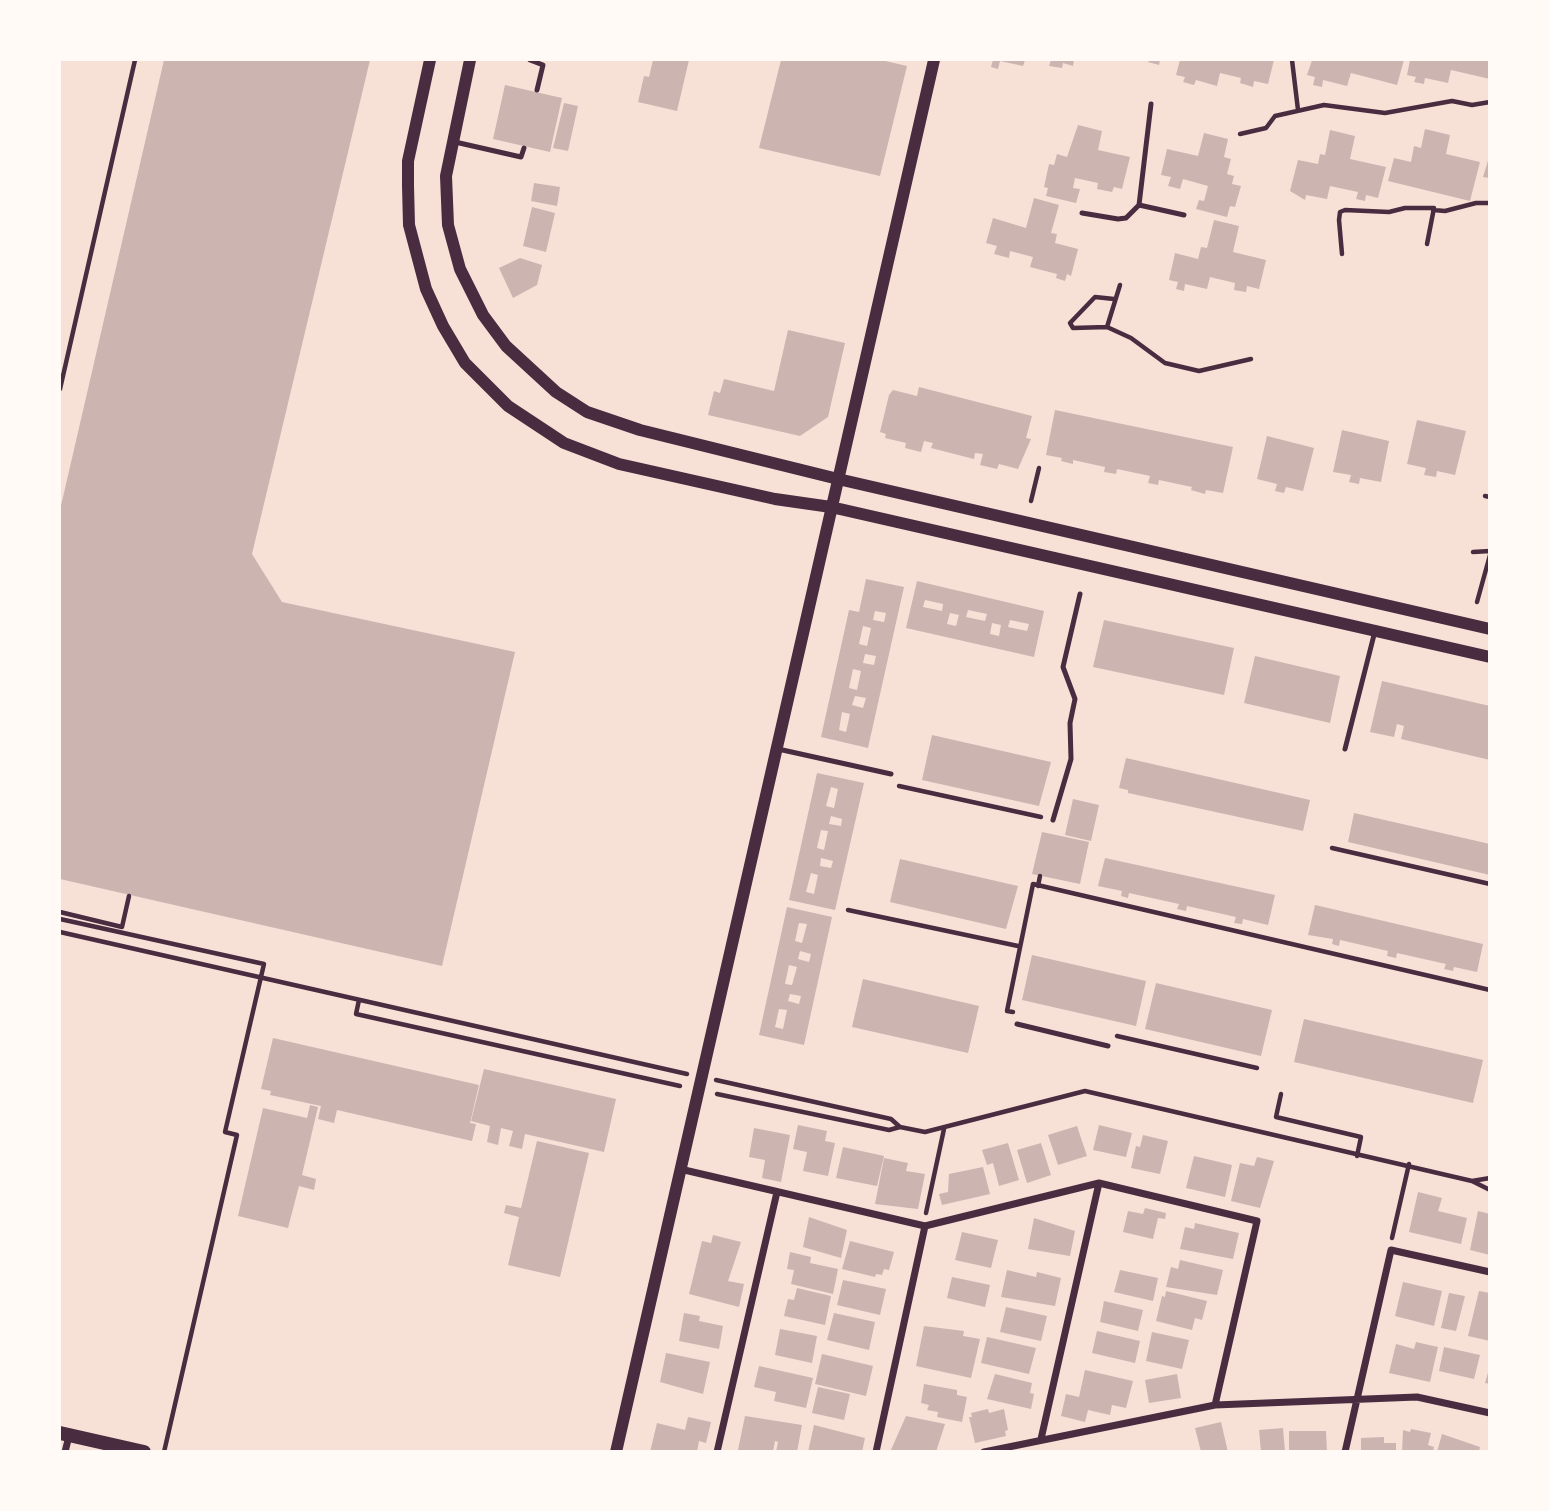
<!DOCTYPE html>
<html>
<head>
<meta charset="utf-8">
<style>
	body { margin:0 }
	#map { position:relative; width:1549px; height:1511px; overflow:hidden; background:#f7e1d7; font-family:"Varela Round",sans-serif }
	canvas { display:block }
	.frame { position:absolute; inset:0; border:61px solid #fffaf5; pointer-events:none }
</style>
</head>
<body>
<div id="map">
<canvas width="1549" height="1511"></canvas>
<div class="frame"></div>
</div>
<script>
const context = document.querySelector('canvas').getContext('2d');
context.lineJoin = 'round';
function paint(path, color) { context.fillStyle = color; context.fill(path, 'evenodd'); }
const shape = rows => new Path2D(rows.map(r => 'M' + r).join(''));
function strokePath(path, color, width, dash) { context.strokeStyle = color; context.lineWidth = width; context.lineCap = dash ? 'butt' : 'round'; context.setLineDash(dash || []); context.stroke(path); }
const building = shape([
	[164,60,370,60,252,554,282,602,515,652,442,966,60,879,60,510],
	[653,60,689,60,677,111,638,102,644,76,649,77],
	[781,60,881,60,907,66,880,176,759,148],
	[993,60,1025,60,1023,66,1000,61,998,69,991,67],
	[1051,60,1074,60,1073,66,1063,63,1062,68,1049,66],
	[1149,60,1160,60,1159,65,1148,62],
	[1180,60,1274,60,1268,84,1254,81,1253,87,1240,83,1241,78,1220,73,1217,86,1196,80,1194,85,1183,82,1185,77,1176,75],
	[1312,60,1404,60,1397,85,1351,73,1347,86,1323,80,1322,87,1313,85,1315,77,1307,75],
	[1410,60,1490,60,1490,79,1451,70,1448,83,1425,78,1424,84,1414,82,1416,77,1407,75],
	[505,85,562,98,550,152,493,139],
	[564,103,578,106,568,151,553,148],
	[1078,125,1102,131,1098,150,1130,157,1122,189,1114,187,1112,192,1097,189,1098,183,1075,178,1073,188,1080,189,1076,203,1046,196,1048,188,1044,187,1049,164,1054,165,1057,154,1067,157],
	[1425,129,1450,135,1446,154,1480,162,1470,201,1388,181,1394,158,1411,162,1414,146,1421,148],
	[1330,130,1355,136,1350,159,1386,167,1378,198,1366,195,1365,201,1356,199,1358,192,1330,186,1327,199,1306,195,1305,200,1290,191,1298,160,1318,164,1320,154,1325,155],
	[1204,133,1228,139,1224,157,1231,159,1227,174,1234,176,1232,184,1241,186,1235,207,1230,206,1227,217,1196,209,1199,200,1204,201,1208,186,1183,179,1180,189,1168,186,1171,177,1161,175,1167,149,1198,156],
	[1490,154,1490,178,1483,177],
	[534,183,560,187,557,206,531,201],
	[1034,198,1059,205,1051,233,1057,234,1055,243,1078,249,1071,276,1067,274,1065,281,1056,278,1057,274,1030,267,1033,257,1010,251,1009,258,994,254,997,246,986,243,993,218,1026,228],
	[532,207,555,213,546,252,523,246],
	[1214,220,1239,226,1233,252,1266,260,1259,289,1247,286,1246,292,1234,290,1235,283,1210,277,1207,289,1185,284,1184,291,1176,289,1178,282,1169,280,1175,253,1198,259,1201,247,1207,248],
	[520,258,542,265,537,285,513,298,499,268],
	[788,330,845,343,828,417,800,436,708,415,714,391,720,393,724,379,774,391],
	[919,387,1032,416,1026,438,1031,439,1018,469,999,464,997,469,980,465,983,454,975,453,974,459,931,448,933,443,924,441,921,452,905,448,906,443,885,438,886,434,880,432,889,395,893,390,917,396],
	[1055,410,1233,447,1223,493,1206,490,1205,494,1191,490,1192,487,1159,480,1158,485,1148,483,1150,476,1117,469,1116,474,1104,472,1105,467,1073,460,1073,464,1061,461,1062,458,1046,455],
	[1417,420,1466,431,1455,475,1437,471,1436,477,1424,475,1426,468,1407,464],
	[1342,430,1389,441,1381,482,1360,478,1359,484,1349,482,1351,475,1333,472],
	[1267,436,1314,448,1303,491,1286,487,1284,493,1275,491,1277,484,1257,479],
	[866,579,904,587,868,748,821,737,849,610,859,612],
	[875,611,886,613,884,622,873,620],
	[863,626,871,628,867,646,859,644],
	[865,654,876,656,874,665,863,663],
	[853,669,861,671,857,690,849,688],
	[855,696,866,698,863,708,852,705],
	[842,712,850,714,846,732,839,730],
	[917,581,1044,611,1034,657,906,628],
	[925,600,943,604,942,611,923,607],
	[968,610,987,614,985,621,966,617],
	[950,613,959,615,956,626,947,624],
	[1010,620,1029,624,1027,631,1008,627],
	[992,623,1001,625,999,636,990,634],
	[1104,620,1234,648,1224,695,1093,667],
	[1255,656,1340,676,1330,723,1244,703],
	[1382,681,1490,706,1490,760,1401,739,1404,726,1397,724,1394,737,1370,732],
	[932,735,1051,762,1039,806,922,780],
	[1126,758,1310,800,1303,831,1128,793,1128,790,1119,788],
	[817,773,864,783,835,910,789,900],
	[831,787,838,789,834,808,826,806],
	[831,816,842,819,841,826,829,824],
	[821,830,828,831,824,850,817,848],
	[821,858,833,861,831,868,820,866],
	[811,873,818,875,814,894,806,892],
	[1073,799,1099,805,1091,841,1065,835],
	[1354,813,1490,844,1490,875,1348,842],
	[1042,832,1089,842,1080,884,1032,874],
	[1105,858,1275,895,1268,925,1243,919,1242,924,1234,923,1236,917,1187,906,1186,911,1177,909,1179,904,1129,893,1128,898,1121,896,1122,891,1098,886],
	[900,859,1018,886,1006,929,890,902],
	[1315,905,1483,944,1477,972,1454,967,1453,971,1444,969,1446,964,1397,953,1396,958,1387,956,1388,951,1340,940,1339,946,1332,944,1333,939,1308,935],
	[787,907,832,917,804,1045,759,1035],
	[799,923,807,924,802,943,795,941],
	[800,951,811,954,809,962,798,959],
	[789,965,797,967,792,985,785,984],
	[790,994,801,996,799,1004,788,1001],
	[779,1009,787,1010,783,1029,775,1027],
	[1032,955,1146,981,1136,1026,1022,1000],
	[863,979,979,1006,968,1053,852,1027],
	[1156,983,1272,1010,1261,1056,1145,1029],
	[1304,1019,1483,1060,1473,1103,1294,1062],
	[273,1038,479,1085,470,1123,476,1124,472,1141,337,1110,334,1123,318,1119,321,1106,270,1095,271,1091,261,1089],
	[484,1069,616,1099,604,1152,525,1134,522,1149,509,1146,513,1131,501,1128,498,1145,487,1142,490,1126,471,1121],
	[310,1105,318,1107,302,1175,316,1179,314,1190,299,1186,288,1228,238,1216,263,1108,307,1118],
	[798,1125,827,1131,825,1141,835,1143,828,1176,803,1171,807,1152,793,1149],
	[1099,1125,1132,1133,1126,1157,1093,1150],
	[1077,1126,1087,1156,1058,1165,1048,1135],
	[754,1128,790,1135,781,1182,762,1178,765,1160,749,1157],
	[1143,1135,1168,1141,1160,1174,1131,1168,1136,1146,1140,1147],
	[537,1141,589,1153,560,1277,508,1265,519,1217,504,1213,506,1205,521,1208],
	[1008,1143,1019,1180,999,1186,993,1163,987,1165,982,1150],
	[1041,1143,1051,1175,1027,1183,1017,1150],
	[843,1147,884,1156,877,1186,836,1178],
	[1194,1156,1232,1165,1225,1197,1186,1188],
	[1257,1157,1274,1161,1260,1208,1231,1201,1240,1163,1254,1166],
	[884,1158,908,1163,906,1171,925,1174,918,1209,875,1204],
	[983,1167,990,1194,942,1205,939,1194,948,1192,949,1174],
	[1418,1192,1442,1198,1438,1211,1467,1218,1461,1244,1409,1232],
	[1145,1208,1166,1213,1165,1219,1158,1218,1153,1239,1123,1232,1128,1211,1143,1214],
	[1478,1211,1490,1214,1490,1255,1470,1250],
	[809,1217,847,1230,841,1258,803,1247],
	[1034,1218,1075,1231,1070,1256,1028,1249],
	[1195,1223,1239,1233,1233,1259,1180,1249,1185,1227,1194,1229],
	[962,1232,998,1240,991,1268,955,1260],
	[713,1235,741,1242,728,1281,744,1284,739,1307,689,1294,702,1241,711,1243],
	[850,1241,894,1252,889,1270,884,1269,882,1275,876,1274,875,1277,842,1269],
	[790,1252,811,1257,810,1263,838,1269,833,1294,791,1284,794,1270,787,1269],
	[1180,1260,1223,1270,1217,1295,1166,1287,1171,1267,1178,1269],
	[1007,1270,1036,1277,1037,1272,1061,1278,1055,1306,1001,1297],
	[1120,1270,1158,1278,1153,1301,1114,1292],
	[952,1277,990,1285,985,1307,947,1298],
	[843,1280,886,1289,880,1315,837,1305],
	[1403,1282,1442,1291,1434,1326,1395,1316],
	[797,1288,831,1296,825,1325,784,1316,788,1299,794,1300],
	[1166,1291,1207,1301,1202,1320,1195,1318,1192,1330,1156,1321,1162,1296,1165,1297],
	[1479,1291,1490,1293,1490,1341,1468,1336],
	[1449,1293,1465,1296,1456,1331,1441,1328],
	[1104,1301,1143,1310,1138,1331,1100,1322],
	[1006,1307,1047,1316,1041,1341,1000,1332],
	[684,1313,700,1316,699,1321,723,1326,719,1349,679,1341],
	[834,1313,875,1322,869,1350,827,1340],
	[924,1326,964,1331,963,1336,980,1339,971,1378,916,1366],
	[780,1329,817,1336,812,1363,775,1355],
	[1097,1331,1140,1341,1135,1363,1092,1353],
	[1152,1332,1189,1340,1182,1369,1146,1361],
	[987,1337,1036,1348,1029,1374,981,1363],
	[1416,1342,1438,1347,1430,1382,1389,1373,1396,1344,1414,1349],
	[1444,1347,1480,1355,1474,1379,1439,1371],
	[666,1353,710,1362,703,1394,660,1382],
	[822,1354,873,1366,866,1396,815,1384],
	[759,1366,813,1378,806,1408,774,1401,776,1392,754,1387],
	[1490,1366,1490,1384,1485,1383],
	[1085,1370,1133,1381,1126,1408,1112,1405,1110,1415,1088,1410,1085,1422,1061,1416,1066,1394,1079,1397],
	[995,1374,1032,1383,1030,1393,1034,1394,1031,1409,987,1399],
	[1177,1374,1181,1398,1149,1403,1145,1380],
	[924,1384,957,1390,957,1395,967,1397,962,1422,937,1417,938,1412,927,1410,929,1405,921,1403],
	[818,1387,850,1394,844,1420,812,1413],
	[988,1409,989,1413,1004,1409,1008,1430,1005,1431,1006,1436,975,1443,969,1417,972,1417,971,1413],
	[745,1416,802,1425,797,1452,776,1452,778,1442,775,1441,773,1452,738,1450],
	[906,1416,945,1424,936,1452,890,1452],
	[688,1417,711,1422,706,1443,699,1441,697,1452,650,1452,657,1423,685,1430],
	[1221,1422,1228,1452,1201,1452,1195,1428],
	[814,1425,865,1438,862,1452,808,1452],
	[1283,1428,1285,1452,1261,1452,1259,1430],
	[1411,1429,1431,1433,1428,1445,1434,1447,1433,1452,1402,1452,1403,1430,1410,1432],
	[1289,1431,1326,1431,1327,1452,1289,1452],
	[1442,1434,1480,1447,1479,1452,1437,1452],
	[1384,1437,1384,1443,1396,1443,1396,1452,1361,1452,1361,1438]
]);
const path = shape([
	[1292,60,1298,110],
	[1240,134,1266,128,1275,116,1324,105,1385,113,1452,101,1472,105,1490,102],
	[1433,210,1445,211,1476,203,1490,203],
	[1342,254,1339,220,1340,212,1345,210,1389,212,1405,208,1434,208,1427,244],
	[1114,299,1095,297,1070,323,1073,328,1107,327,1120,285],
	[1107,327,1131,338,1165,363,1199,371,1251,359],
	[60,389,135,60],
	[1485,496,1490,497],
	[1031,501,1039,468],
	[1473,552,1490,551],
	[1477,602,1490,555],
	[899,786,1041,817],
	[1332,848,1490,884],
	[1038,886,1040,876],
	[848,910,1018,946],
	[60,912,122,927,129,896],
	[60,919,264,964,225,1132,237,1135,164,1452],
	[60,932,687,1074],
	[359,1000,356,1014,680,1086],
	[1013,1012,1007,1011,1033,884,1490,990],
	[1117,1036,1257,1068],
	[716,1080,891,1119,900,1127,925,1132,1085,1091,1472,1181,1490,1178],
	[717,1094,889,1130,900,1127],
	[1281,1094,1276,1117,1361,1137,1357,1156],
	[1472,1181,1490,1190],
	[926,1213,944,1129],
	[1392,1238,1409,1164]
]);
const service = shape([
	[530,60,543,65,537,90],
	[455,142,521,157,524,148],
	[1139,205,1184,215],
	[1082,213,1118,219,1126,218,1139,205,1151,104],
	[778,749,891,774],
	[1345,749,1375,631],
	[1053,820,1071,759,1070,723,1075,699,1063,667,1080,594],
	[1017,1024,1108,1046]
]);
const minor = shape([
	[680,1169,925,1226,1099,1183,1257,1221,1215,1405],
	[1041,1439,1099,1183],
	[65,1452,69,1436],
	[717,1452,777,1192],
	[876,1452,925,1226],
	[984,1452,1215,1405,1417,1397,1490,1413],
	[1345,1452,1391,1250,1490,1272]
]);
const tertiary = shape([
	[430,60,408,161,408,186,409,225,426,289,443,326,465,363,508,406,564,443,619,464,775,499,831,507,1490,657],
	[470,60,446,176,448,225,460,269,483,315,506,346,556,392,587,412,640,430,838,479,1490,629],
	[616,1452,934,60]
]);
const secondary = shape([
	[60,1433,144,1452]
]);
paint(building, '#ccb4b1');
strokePath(path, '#4a2c40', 4.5);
strokePath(service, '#4a2c40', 5);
strokePath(minor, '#4a2c40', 7);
strokePath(tertiary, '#4a2c40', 12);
strokePath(secondary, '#4a2c40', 14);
</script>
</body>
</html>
